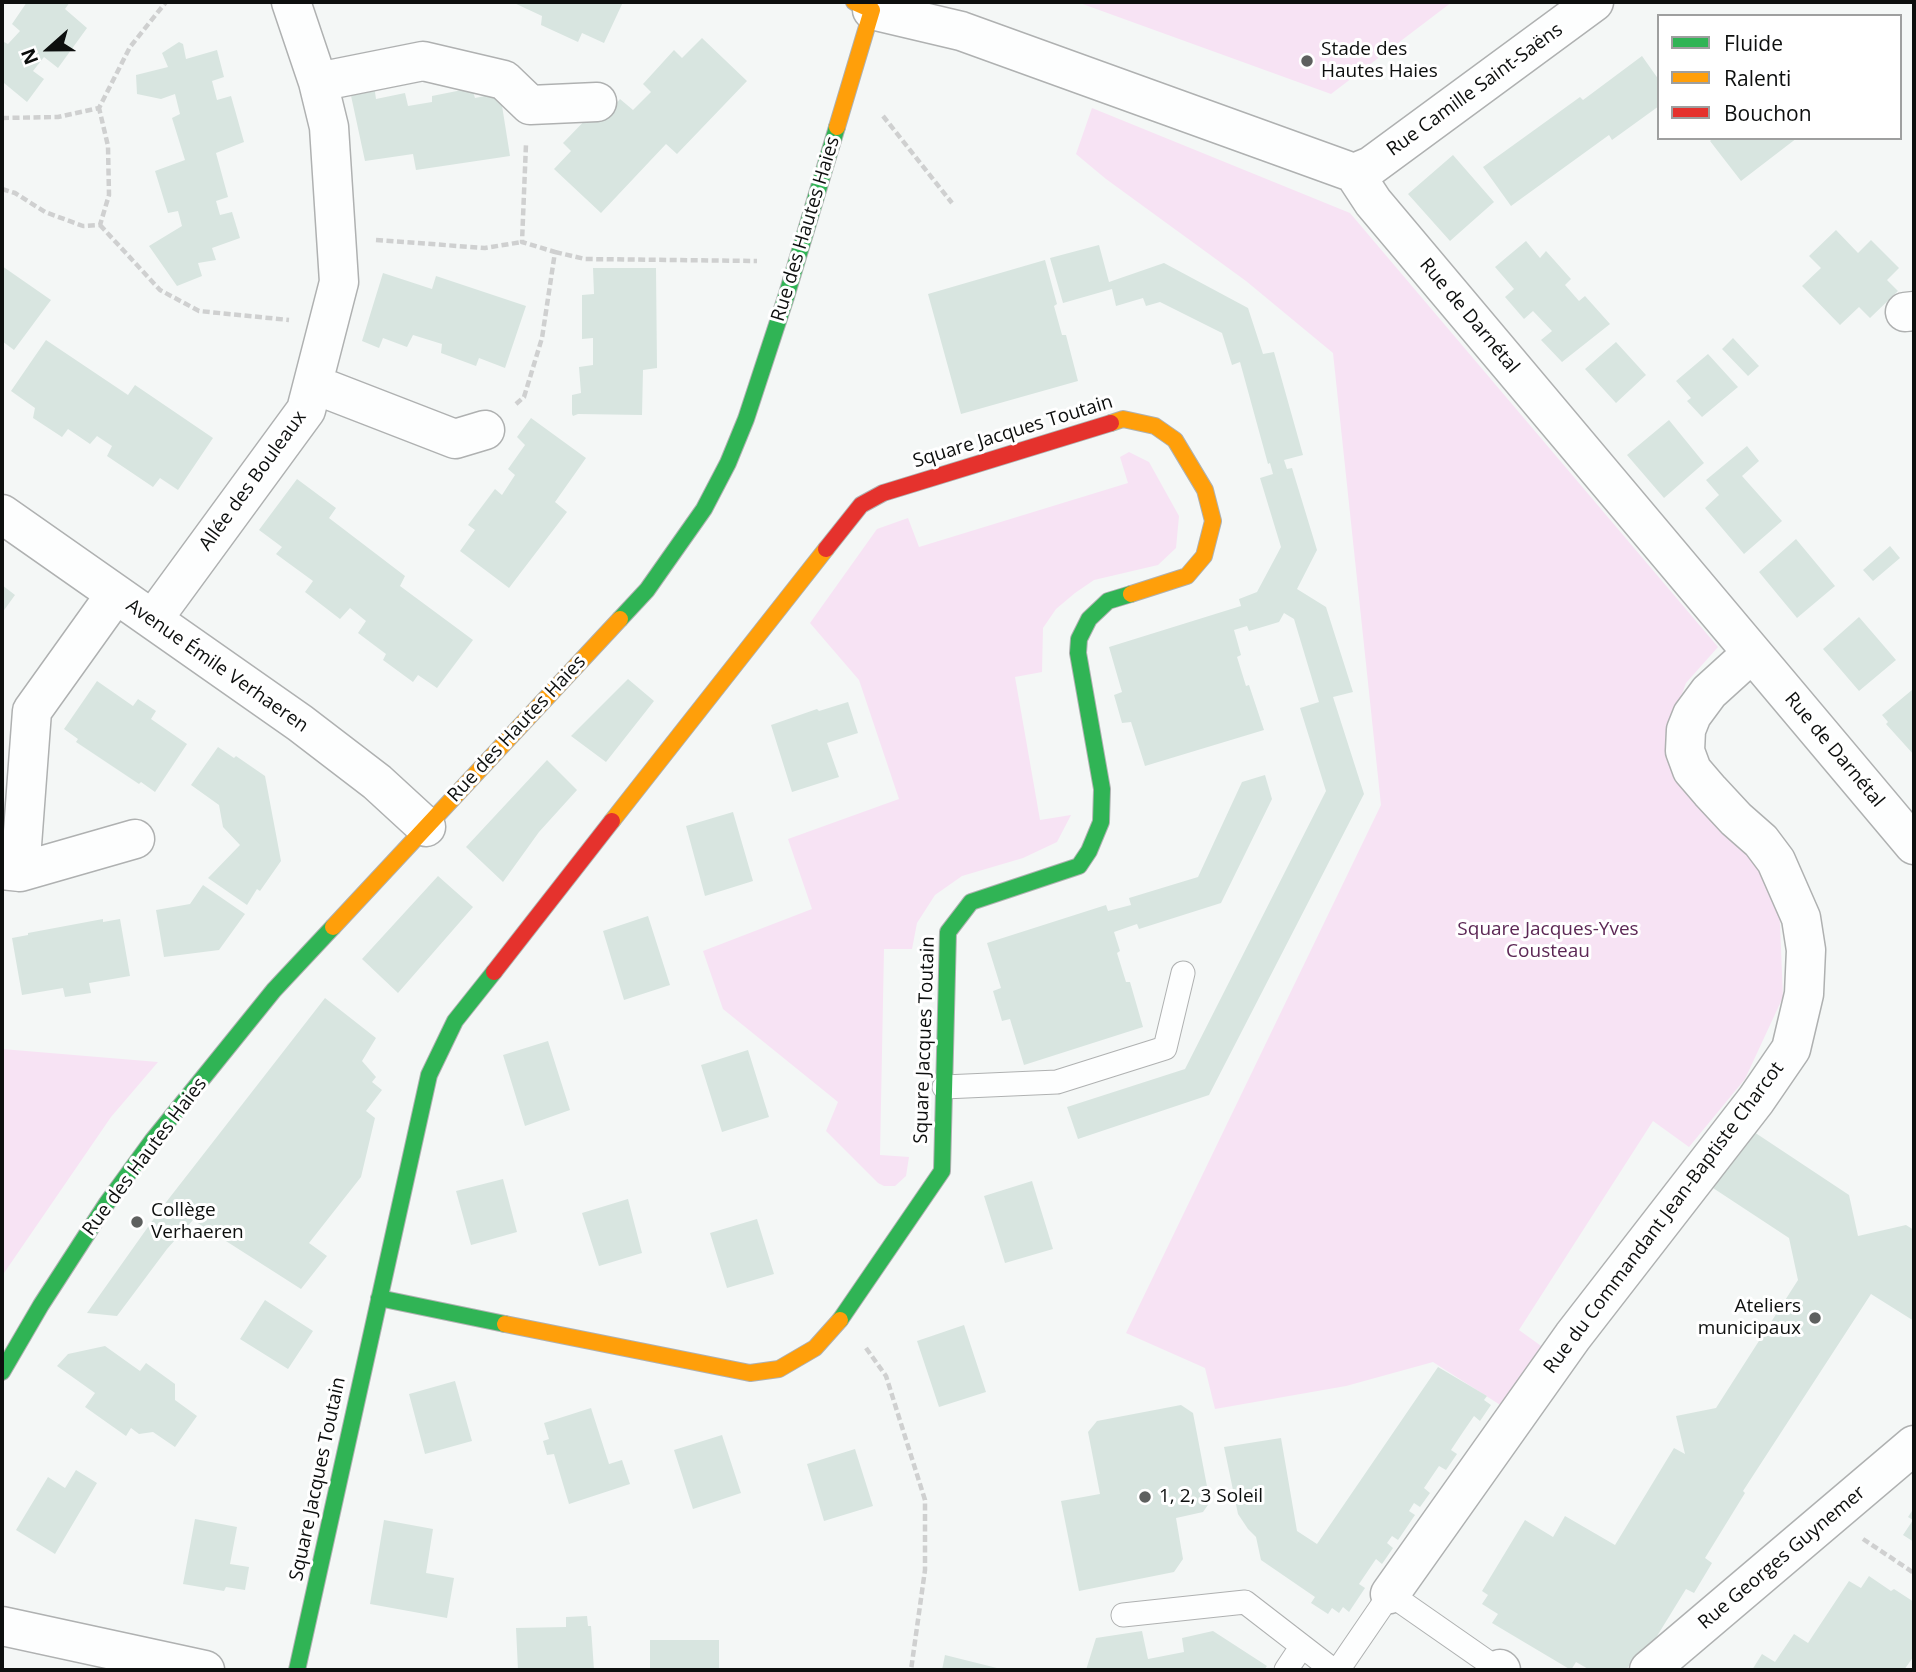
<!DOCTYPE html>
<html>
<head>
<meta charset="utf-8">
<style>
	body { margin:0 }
	#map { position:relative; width:1916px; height:1672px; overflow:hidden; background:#f4f7f6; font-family:"Open Sans",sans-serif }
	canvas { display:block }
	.frame { position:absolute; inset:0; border:4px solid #0d0f0e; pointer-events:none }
	.legend { position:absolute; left:1657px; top:14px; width:245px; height:126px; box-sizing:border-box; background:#fff; border:2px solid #9e9f9f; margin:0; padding:9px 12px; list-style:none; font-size:21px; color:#0d0f0e }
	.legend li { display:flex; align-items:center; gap:14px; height:35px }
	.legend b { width:35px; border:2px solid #9e9f9f }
	.north { position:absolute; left:14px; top:14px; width:70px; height:70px; -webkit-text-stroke:5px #fff; paint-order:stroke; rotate:249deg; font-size:19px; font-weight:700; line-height:28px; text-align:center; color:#0d0f0e }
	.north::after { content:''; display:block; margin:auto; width:24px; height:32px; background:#0d0f0e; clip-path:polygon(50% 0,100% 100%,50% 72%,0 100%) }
</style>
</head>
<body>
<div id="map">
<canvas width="1916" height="1672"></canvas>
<div class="frame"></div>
<ul class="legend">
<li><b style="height:9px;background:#30b455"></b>Fluide</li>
<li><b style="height:9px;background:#ff9f0a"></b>Ralenti</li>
<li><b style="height:9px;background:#e5322d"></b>Bouchon</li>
</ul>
<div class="north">N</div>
</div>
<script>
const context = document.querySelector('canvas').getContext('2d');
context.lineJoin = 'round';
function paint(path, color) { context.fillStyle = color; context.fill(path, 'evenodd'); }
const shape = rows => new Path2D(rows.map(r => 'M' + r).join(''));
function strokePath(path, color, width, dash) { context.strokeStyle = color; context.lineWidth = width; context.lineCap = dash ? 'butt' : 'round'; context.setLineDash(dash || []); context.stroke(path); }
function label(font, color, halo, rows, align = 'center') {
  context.font = font + ' "Open Sans",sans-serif'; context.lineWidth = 6; context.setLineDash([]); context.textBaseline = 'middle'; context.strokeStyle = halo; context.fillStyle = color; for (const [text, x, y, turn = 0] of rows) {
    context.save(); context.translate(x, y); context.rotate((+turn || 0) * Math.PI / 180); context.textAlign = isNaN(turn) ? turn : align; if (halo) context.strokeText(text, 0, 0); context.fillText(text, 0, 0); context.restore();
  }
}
const green = shape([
	[1077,2,1452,2,1331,94],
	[1092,108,1350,213,1718,647,1686,683,1671,724,1779,901,1783,997,1745,1079,1689,1147,1653,1121,1519,1330,1544,1348,1505,1408,1433,1362,1346,1386,1215,1409,1205,1368,1126,1333,1381,805,1333,353,1246,281,1106,179,1076,154],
	[1129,452,1149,462,1179,516,1176,548,1158,565,1094,580,1075,593,1056,609,1043,628,1042,672,1015,677,1040,820,1071,815,1057,842,1023,858,962,876,935,895,917,923,912,949,884,949,880,1155,909,1157,906,1176,895,1186,884,1186,878,1183,826,1131,838,1102,723,1009,703,951,812,909,788,839,899,799,859,680,810,623,877,529,908,518,919,547,1128,483,1120,457],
	[2,1049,158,1062,111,1117,2,1276]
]);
const building = shape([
	[27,2,70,2,65,9,87,28,58,68,44,57,33,71,44,79,27,102,4,83,2,86,2,41,8,44,20,31,12,24],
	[512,2,623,2,604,43,582,33,578,42,541,25,542,16],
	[702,38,747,81,677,154,666,144,601,213,554,169,571,151,563,143,594,111,603,119,620,99,633,110,651,92,643,84,674,50,682,58],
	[179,42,183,44,186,59,217,50,224,77,212,81,217,100,231,96,244,142,216,153,228,197,216,201,220,215,232,212,240,238,212,248,216,260,198,263,202,276,177,286,149,246,182,226,178,211,168,213,155,171,185,160,172,118,180,114,175,94,161,99,137,94,136,75,168,67,162,53],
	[1642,56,1659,80,1659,106,1612,140,1609,135,1511,206,1483,167,1580,97,1583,100],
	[374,85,376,99,405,93,408,106,432,102,432,96,472,88,475,98,500,93,510,156,416,170,413,154,365,161,350,91],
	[1713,138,1797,138,1741,181,1710,141],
	[1453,155,1494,202,1450,241,1408,194],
	[1836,230,1858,253,1871,240,1899,268,1887,280,1898,291,1870,318,1859,307,1840,325,1802,286,1821,268,1809,256],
	[1526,241,1540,258,1546,251,1571,279,1565,285,1579,301,1585,296,1610,324,1562,362,1541,340,1552,331,1533,311,1524,319,1505,297,1514,289,1495,267],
	[1099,245,1109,282,1164,263,1248,308,1263,354,1274,352,1303,455,1284,460,1287,469,1292,468,1317,550,1297,589,1326,607,1353,692,1333,697,1364,794,1209,1095,1078,1139,1067,1107,1185,1069,1326,791,1300,708,1319,702,1294,619,1284,613,1279,622,1249,631,1247,626,1234,630,1241,655,1237,657,1246,686,1249,685,1264,730,1145,766,1131,722,1122,723,1114,695,1122,692,1109,647,1241,606,1239,599,1257,592,1281,547,1260,478,1273,474,1270,463,1268,464,1240,362,1232,365,1222,333,1160,302,1146,306,1143,298,1116,306,1112,289,1063,303,1050,258],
	[1045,260,1057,304,1054,306,1062,335,1066,335,1078,381,961,414,928,294],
	[2,266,51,300,14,350,2,341],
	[593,268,656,268,657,368,643,370,642,415,578,414,573,416,572,414,572,395,581,393,579,367,593,365,593,338,582,339,582,295,594,294],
	[383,273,432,289,436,276,526,306,505,368,479,358,476,366,441,353,442,344,413,335,407,347,383,338,379,348,362,341],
	[1733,338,1759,366,1748,376,1722,349],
	[46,340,128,395,135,385,213,438,178,490,160,478,153,487,107,456,112,446,97,436,90,444,68,429,62,437,33,418,35,408,11,391],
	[1616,342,1646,375,1616,403,1585,369],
	[1708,354,1738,387,1702,417,1687,401,1691,398,1676,381],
	[531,418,586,458,555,502,567,512,509,588,460,551,475,530,468,525,495,489,502,495,515,475,508,469,525,445,517,437],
	[1669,420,1704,463,1664,498,1627,455],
	[1747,446,1759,461,1742,476,1782,521,1744,554,1705,508,1719,495,1706,480],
	[297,479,336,508,329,518,405,576,400,586,473,640,437,688,418,675,413,682,383,660,386,654,358,633,366,621,350,608,340,619,305,592,313,581,276,554,282,547,259,530],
	[1796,539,1835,586,1797,618,1759,572],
	[1890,546,1900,558,1873,581,1863,570],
	[2,585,15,595,2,613],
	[1859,617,1896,660,1859,691,1823,649],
	[628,679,654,701,606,762,571,736],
	[97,681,133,706,138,699,156,711,151,719,187,744,155,792,141,782,139,784,76,742,78,739,64,729],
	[1912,690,1914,693,1914,755,1886,724,1888,722,1882,715],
	[848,702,858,733,827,743,839,777,792,792,771,725,817,709,819,711],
	[218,747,234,758,236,756,265,776,281,861,260,891,257,889,247,905,208,878,240,845,223,827,219,805,191,785],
	[547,760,577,790,539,832,503,882,466,847],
	[1265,775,1272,799,1221,903,1139,929,1137,924,1114,932,1120,951,1117,953,1126,982,1130,982,1143,1027,1024,1065,1010,1019,1002,1021,993,991,1001,988,987,943,1106,905,1108,911,1131,905,1129,898,1198,877,1242,782],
	[733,812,753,881,705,896,686,826],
	[438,876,473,907,398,993,362,959],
	[203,885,245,914,219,950,164,957,156,910,190,904],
	[648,916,670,985,624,1000,603,931],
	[103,919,103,922,120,919,130,976,89,983,91,993,65,997,63,988,22,995,12,938,28,935,28,933],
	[325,998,376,1038,362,1061,376,1077,372,1082,382,1090,366,1111,375,1118,361,1177,309,1243,327,1256,301,1289,193,1220,167,1249,117,1316,87,1313,160,1210],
	[548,1041,570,1110,525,1126,503,1055],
	[748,1050,769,1117,722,1132,701,1065],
	[1751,1130,1849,1195,1858,1236,1906,1225,1914,1230,1914,1321,1871,1294,1743,1491,1745,1493,1705,1558,1712,1563,1694,1593,1686,1589,1638,1667,1631,1663,1626,1670,1590,1670,1576,1662,1571,1670,1492,1623,1498,1614,1482,1604,1488,1595,1482,1591,1525,1520,1553,1537,1565,1516,1615,1545,1674,1448,1685,1454,1676,1416,1716,1408,1798,1280,1789,1238,1713,1188],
	[503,1179,517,1232,471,1245,456,1191],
	[1032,1181,1053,1249,1005,1263,984,1196],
	[628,1199,642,1253,599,1266,582,1213],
	[757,1219,774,1274,727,1288,710,1233],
	[265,1300,313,1331,288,1369,240,1339],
	[964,1325,986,1392,939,1407,917,1341],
	[105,1346,140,1371,146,1363,175,1384,175,1400,197,1416,175,1447,153,1432,139,1434,131,1428,126,1436,85,1407,95,1393,57,1366,68,1354],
	[1438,1367,1487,1396,1484,1400,1491,1405,1480,1421,1474,1416,1463,1432,1451,1450,1457,1454,1446,1470,1439,1466,1424,1488,1430,1493,1420,1507,1414,1503,1409,1511,1415,1515,1398,1540,1392,1536,1387,1543,1393,1548,1382,1564,1376,1559,1359,1584,1365,1588,1349,1612,1343,1607,1339,1613,1332,1608,1328,1614,1311,1603,1315,1597,1261,1560,1256,1537,1248,1529,1238,1514,1224,1447,1281,1438,1297,1531,1317,1544],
	[455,1381,472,1441,425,1454,409,1394],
	[1181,1405,1193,1413,1210,1502,1203,1512,1176,1518,1183,1559,1174,1572,1079,1591,1061,1501,1100,1494,1088,1432,1097,1421],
	[591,1408,609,1464,622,1460,630,1484,569,1504,554,1454,547,1455,543,1441,549,1439,544,1423],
	[722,1435,741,1493,693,1509,674,1450],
	[855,1449,873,1506,824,1521,807,1464],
	[76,1470,97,1483,55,1554,16,1530,48,1477,65,1488],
	[1914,1508,1914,1542,1903,1535,1913,1520,1908,1517],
	[195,1519,237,1527,230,1564,249,1567,245,1590,226,1587,224,1591,183,1584],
	[384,1520,433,1529,426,1573,454,1578,447,1618,370,1604],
	[1869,1576,1891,1591,1894,1589,1914,1602,1914,1656,1904,1670,1752,1670,1762,1654,1775,1662,1794,1634,1808,1643,1849,1581,1861,1588],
	[587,1616,588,1626,591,1626,594,1670,518,1670,516,1628,566,1627,566,1617],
	[1142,1631,1148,1659,1184,1652,1182,1638,1213,1631,1267,1666,1264,1670,1086,1670,1096,1638],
	[650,1640,719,1640,719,1670,650,1670],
	[945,1655,1001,1669,1001,1670,942,1670]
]);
const path = shape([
	[883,116,952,203],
	[2,118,58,117,99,108,130,47,166,2],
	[2,189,15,193,45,212,83,226,100,225,109,195,108,146,99,108],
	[100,225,160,290,199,311,289,320],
	[376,240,485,248,522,242],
	[555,252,585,259,757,261],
	[516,404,524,397,542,338,555,252,522,242,526,144],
	[866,1348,886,1376,925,1500,925,1570,911,1670],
	[1863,1539,1914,1573]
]);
const lane = shape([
	[944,1087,1057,1082,1165,1048,1183,973],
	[1123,1615,1245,1602,1333,1670],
	[1286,1670,1302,1646],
	[1338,1670,1390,1594,1499,1670]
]);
const street = shape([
	[875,2,872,10,961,31,1354,173,1373,202,1914,845],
	[318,82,423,61,504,80,530,105,597,102],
	[1354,173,1371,166,1594,2],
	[1905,312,1914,311],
	[313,384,455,439,485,430],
	[2,514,300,723,377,782,426,827],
	[153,619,306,410,339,282,329,127,318,82,291,2],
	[2,870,20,872,135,839],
	[20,872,32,711,115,595],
	[1390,1594,1573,1336,1756,1100,1791,1049,1804,994,1806,950,1801,918,1776,861,1761,841,1736,819,1710,791,1692,770,1685,751,1686,730,1692,715,1709,692,1752,653],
	[2,1626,205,1670],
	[1500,1669,1501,1670],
	[1649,1670,1914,1445]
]);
const fast = shape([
	[620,619,647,590,704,509,728,463,746,419,786,297,837,127],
	[379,1298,505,1324],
	[840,1320,942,1171,948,932,971,902,1079,866,1089,851,1101,822,1102,789,1078,653,1079,639,1089,619,1108,601,1131,594],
	[2,1372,41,1305,107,1203,152,1141,274,990,333,927],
	[297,1670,429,1075,455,1021,494,972]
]);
const slow = shape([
	[837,127,872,10,854,2],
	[1111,423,1123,419,1155,426,1175,440,1205,490,1213,521,1204,556,1187,576,1131,594],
	[612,821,826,549],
	[333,927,620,619],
	[505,1324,750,1373,779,1369,815,1348,840,1320]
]);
const jam = shape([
	[826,549,861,505,883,493,1111,423],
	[494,972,612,821]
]);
const markers = [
	[1307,61,7,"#5e605f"],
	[137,1222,7,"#5e605f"],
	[1815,1318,7,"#5e605f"],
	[1145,1497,7,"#5e605f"]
];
const poiNames = [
	["Stade des",1321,50],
	["Hautes Haies",1321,72],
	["Collège",151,1211],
	["Verhaeren",151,1233],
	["Ateliers",1801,1307,"right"],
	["municipaux",1801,1329,"right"],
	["1, 2, 3 Soleil",1159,1497]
];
const streetNames = [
	["Rue Camille Saint-Saëns",1475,90,-36],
	["Rue des Hautes Haies",806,229,-73],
	["Rue de Darnétal",1469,316,50],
	["Square Jacques Toutain",1013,432,-17],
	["Allée des Bouleaux",253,481,-54],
	["Avenue Émile Verhaeren",217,666,35],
	["Rue des Hautes Haies",517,729,-47],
	["Rue de Darnétal",1834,750,50],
	["Square Jacques Toutain",925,1040,-88],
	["Rue des Hautes Haies",145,1157,-53],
	["Rue du Commandant Jean-Baptiste Charcot",1664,1218,-53],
	["Square Jacques Toutain",318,1479,-78],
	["Rue Georges Guynemer",1782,1558,-40]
];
const parkNames = [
	["Square Jacques-Yves",1548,930],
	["Cousteau",1548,952]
];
paint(green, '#f7e3f4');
paint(building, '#d8e5e0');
strokePath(lane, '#afb1b1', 25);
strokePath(street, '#afb1b1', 41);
strokePath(fast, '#afb1b1', 18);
strokePath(slow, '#afb1b1', 18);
strokePath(jam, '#afb1b1', 18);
strokePath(path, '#cfd0d0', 4.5, [7, 3.5]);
strokePath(lane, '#fdfefe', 23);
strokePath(street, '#fdfefe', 38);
strokePath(fast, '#30b455', 16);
strokePath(slow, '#ff9f0a', 16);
strokePath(jam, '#e5322d', 16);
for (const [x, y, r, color] of markers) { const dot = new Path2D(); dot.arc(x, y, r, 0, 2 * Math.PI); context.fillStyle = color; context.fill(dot); strokePath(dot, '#fff', 2.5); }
label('19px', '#0d0f0e', '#fff', poiNames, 'left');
label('19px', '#0d0f0e', '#fff', streetNames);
label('19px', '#5c2855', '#fff', parkNames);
</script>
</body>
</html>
